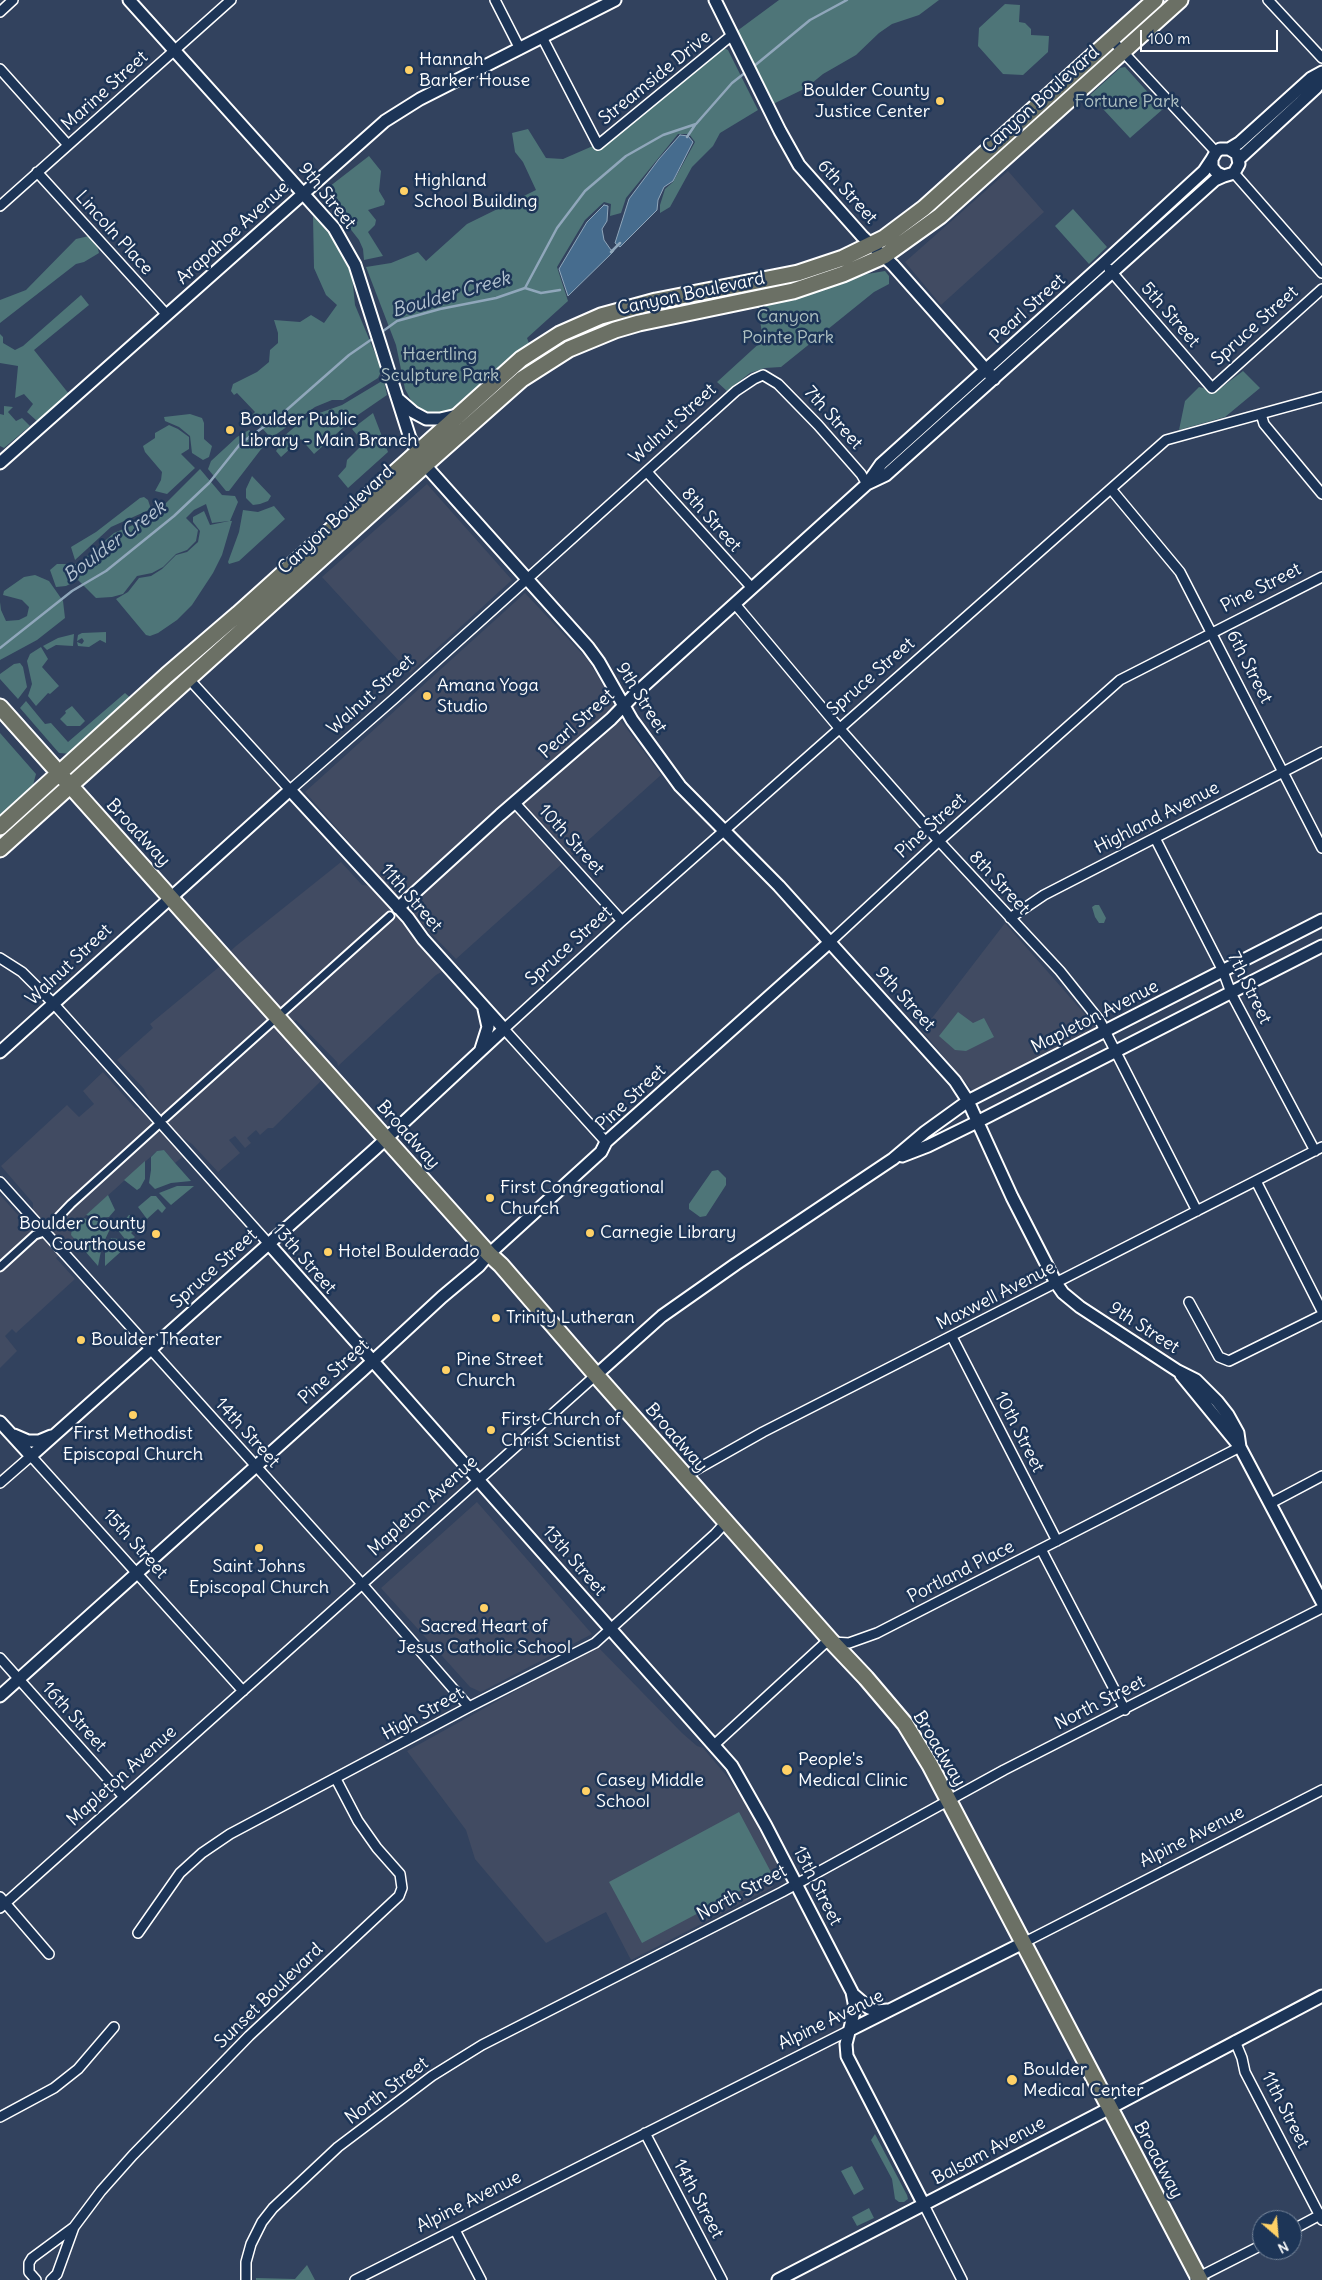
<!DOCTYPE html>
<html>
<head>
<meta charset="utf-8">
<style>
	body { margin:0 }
	#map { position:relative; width:1322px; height:2280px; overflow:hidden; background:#32425e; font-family:Delius,sans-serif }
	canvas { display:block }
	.north { position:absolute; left:1252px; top:2210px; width:50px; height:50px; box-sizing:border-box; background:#1d3557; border:1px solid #77869a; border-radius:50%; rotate:153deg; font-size:14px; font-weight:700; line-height:20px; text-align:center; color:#fff }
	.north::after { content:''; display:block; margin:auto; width:18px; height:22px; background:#ffd166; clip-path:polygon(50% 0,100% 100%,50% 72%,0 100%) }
	.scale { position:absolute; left:1140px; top:30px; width:138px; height:22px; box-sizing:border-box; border:2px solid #fff; border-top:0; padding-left:6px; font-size:15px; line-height:18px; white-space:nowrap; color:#fff; -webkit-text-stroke:4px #1d3557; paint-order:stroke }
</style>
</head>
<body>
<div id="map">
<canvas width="1322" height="2280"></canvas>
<div class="north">N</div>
<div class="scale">100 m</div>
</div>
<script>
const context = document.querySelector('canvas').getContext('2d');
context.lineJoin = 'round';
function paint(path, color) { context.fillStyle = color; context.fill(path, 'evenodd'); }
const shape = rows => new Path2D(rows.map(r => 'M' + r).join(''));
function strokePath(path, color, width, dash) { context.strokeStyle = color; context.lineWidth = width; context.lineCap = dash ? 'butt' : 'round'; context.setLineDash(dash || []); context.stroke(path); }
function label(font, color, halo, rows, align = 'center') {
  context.font = font + ' Delius,sans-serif'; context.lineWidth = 5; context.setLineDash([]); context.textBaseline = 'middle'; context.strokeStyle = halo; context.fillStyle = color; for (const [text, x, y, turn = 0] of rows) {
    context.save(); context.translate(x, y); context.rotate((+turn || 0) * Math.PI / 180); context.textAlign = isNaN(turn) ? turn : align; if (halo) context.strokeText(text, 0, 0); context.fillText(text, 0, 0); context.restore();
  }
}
const built = shape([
	[1008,171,1044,212,941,305,905,262],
	[427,484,512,580,410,673,322,577],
	[525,593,588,660,611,698,616,714,661,775,456,959,412,914,305,792],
	[341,862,362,885,372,886,384,902,423,939,449,968,436,975,338,1066,337,1062,296,1020,281,1034,322,1080,273,1128,268,1128,260,1135,256,1130,247,1138,251,1143,245,1148,235,1136,229,1140,240,1153,218,1172,192,1144,177,1134,151,1104,144,1089,117,1060,153,1028,150,1024,219,967,225,956,236,946],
	[1005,923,1097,1028,973,1091,922,1031],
	[103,1072,135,1108,144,1110,185,1155,175,1163,164,1150,157,1151,72,1228,71,1235,74,1238,70,1243,60,1241,33,1212,33,1203,1,1166,67,1105,79,1117,94,1104,83,1091],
	[0,1195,19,1216,27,1217,60,1255,56,1258,75,1279,16,1333,12,1329,5,1336,17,1351,0,1368],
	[477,1502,592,1634,481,1692,470,1687,381,1588],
	[597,1646,682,1733,697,1746,703,1748,726,1775,747,1806,779,1868,773,1887,631,1960,606,1912,546,1943,475,1859,466,1830,407,1751]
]);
const green = shape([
	[779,0,939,0,919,15,892,24,879,33,856,55,823,74,806,88,773,104,737,31],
	[1005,4,1020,5,1019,22,1025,23,1031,29,1031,35,1049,36,1048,52,1023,75,1003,74,978,46,979,28],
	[722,47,728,50,758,110,720,133,713,146,692,167,670,207,660,213,660,205,665,189,673,182,695,142,689,134,678,134,626,198,621,213,610,216,611,204,604,202,585,220,557,267,568,301,527,338,530,346,448,412,435,417,422,413,414,406,405,389,396,345,366,267,391,263,418,252,426,261,467,224,536,190,523,162,515,152,512,133,528,129,546,158,563,159,618,135],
	[1125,67,1163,109,1130,138,1090,95,1120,68],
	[369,156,381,171,379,191,385,201,384,205,368,210,376,220,375,225,368,232,383,256,364,260,363,249,359,240,331,204,325,190],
	[1073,209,1107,247,1089,264,1055,226],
	[313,216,327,229,352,275,355,305,382,370,378,378,343,400,332,400,315,407,271,438,251,416,255,412,237,393,234,395,231,391,233,384,257,372,269,362,270,350,278,343,278,333,274,320,300,322,311,315,324,323,337,305,326,295,314,268],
	[89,236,95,237,99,253,84,262,76,264,0,323,0,300,26,290,76,239],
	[885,271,889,276,889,284,874,292,781,367,765,368,750,373,727,391,717,382,763,340,758,307,793,300,867,274],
	[81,295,89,305,34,350,69,394,37,421,27,412,33,404,24,394,15,398,18,366,0,363,0,334,3,337,3,343,15,350,23,346],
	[1243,371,1260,388,1225,417,1179,430,1185,401,1199,387,1212,390,1222,387],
	[382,381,384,381,387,395,355,417,314,454,301,439,281,457,276,451,279,447,276,443,305,418,342,405],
	[4,406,13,407,8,412,16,421,22,418,30,426,4,448,0,446,0,414,4,415],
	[373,413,388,452,348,488,338,476,346,467,347,460,364,443,352,429],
	[190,414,202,418,204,423,204,439,212,446,209,457,203,460,192,453,190,436,179,427,165,421,164,417],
	[169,425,178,429,189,437,189,449,181,454,195,468,167,494,155,491,161,480,162,472,145,452,143,446,155,438,155,433],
	[249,430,264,444,262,448,229,491,226,491,208,469,211,461,237,437],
	[200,469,222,495,235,496,238,502,230,521,232,521,222,555,213,573,192,605,177,620,158,633,150,636,146,635,116,599,128,592,139,578,151,576,162,569,176,555,187,552,198,542,200,531,193,522,193,517,204,511,210,525,229,521,212,523,206,504,194,510,186,518,198,530,196,541,187,550,176,554,163,567,152,573,137,576,123,594,112,597,96,598,78,580,66,586,56,587,50,570,57,564,78,564,114,533,152,517],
	[252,476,271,496,268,501,260,504,253,505,246,498,246,489],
	[144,497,148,500,151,509,111,527,75,560,71,547,96,532,140,498],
	[274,506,285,519,239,561,229,564,228,562,239,532,243,510,258,512],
	[35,575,49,581,63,601,65,618,37,640,0,660,0,602,1,610,6,621,19,620,27,616,29,607,22,600,3,595,4,591,24,577],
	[106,632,106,643,100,640,89,647,78,646,77,642,82,644,84,641,82,638,77,641,78,635,82,633],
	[74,634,73,646,56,645,47,650,43,646,58,638],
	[41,647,48,659,42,667,59,686,50,694,48,693,36,706,28,696,32,684,27,661,30,654],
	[20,663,23,667,27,687,18,699,0,679,0,674,14,664],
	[125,693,133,700,72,754,59,753,20,708,26,701,45,724,51,723,68,742],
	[72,706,85,721,80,726,67,726,60,719,66,713,65,711],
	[0,733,36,774,33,785,0,816],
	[1095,905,1099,905,1106,918,1104,923,1099,923,1095,917,1092,907],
	[958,1012,973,1023,984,1018,994,1037,966,1051,955,1050,939,1036],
	[164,1150,175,1163,191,1181,171,1183,155,1189,149,1183,151,1170,151,1157,157,1151],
	[145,1161,145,1179,140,1188,137,1190,124,1180],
	[718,1170,726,1178,726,1185,706,1216,700,1217,689,1209,689,1204,712,1171],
	[177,1186,194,1186,171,1205,159,1193],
	[108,1195,115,1210,109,1217,98,1218,86,1215],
	[151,1196,156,1196,166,1208,162,1213,158,1209,147,1219,138,1207],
	[129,1215,134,1216,141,1224,131,1233,135,1237,128,1243,117,1229],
	[82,1218,104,1222,110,1229,102,1246,98,1266,71,1235,72,1228],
	[111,1238,118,1239,126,1247,105,1266,105,1253],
	[739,1812,772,1874,642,1943,609,1882],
	[875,2134,907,2195,908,2199,904,2202,899,2202,895,2199,892,2179,871,2140],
	[852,2166,864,2189,854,2195,841,2171],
	[869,2208,874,2218,857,2226,852,2217],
	[307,2265,315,2280,256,2280,256,2278,295,2279]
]);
const water = shape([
	[680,135,688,136,693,142,673,181,664,187,658,200,657,210,620,247,615,243,629,199,659,159,680,135],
	[604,205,608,206,607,221,602,229,604,240,611,250,614,250,613,252,568,296,559,269,587,222,604,205]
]);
const stream = shape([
	[753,67,810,20,847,0],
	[687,137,695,125],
	[611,252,620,243],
	[525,288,541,293,560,290],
	[379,334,397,321,440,309,496,298,525,288,557,228,585,191,626,156,663,135,696,124,732,83,746,72],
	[0,648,72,591,106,571,174,516,209,483,241,443,282,414,349,355,375,337]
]);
const pedestrian = shape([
	[165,1118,390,916],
	[48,1228,71,1204,158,1125],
	[0,1267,35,1235,41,1233]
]);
const minor = shape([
	[495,0,520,49],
	[1268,0,1322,58],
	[0,12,13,0],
	[542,37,598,145,732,35],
	[1112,40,1216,152],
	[0,69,68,145],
	[37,172,167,315],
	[1234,173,1322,273],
	[0,206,231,0],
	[1109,269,1212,388,1322,289],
	[1261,414,1264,424,1322,494],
	[647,472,752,588],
	[1111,489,1180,572,1322,848],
	[735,604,840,729,939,841,1060,971,1100,1021,1197,1211],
	[188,678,290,790,395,698,736,391,754,379,763,375,778,384,818,425,861,474,867,484],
	[515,803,622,921],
	[1155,838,1223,971,1231,993,1315,1151],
	[1010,918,1044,895,1322,752],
	[830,942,939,841,1120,680,1322,577],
	[0,958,22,972,53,1003,269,1244],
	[606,1142,504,1029,622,921,1166,440,1322,397],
	[1256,1181,1322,1311],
	[0,1182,355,1576,469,1707],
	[1189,1302,1219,1357,1229,1361,1322,1315],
	[952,1337,1057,1541],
	[685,1476,763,1432,1322,1147],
	[0,1483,31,1456,243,1691],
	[1271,1503,1322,1476],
	[1041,1549,1125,1710],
	[0,1658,124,1797],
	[714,1745,824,1644,832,1642,849,1643,877,1633,1240,1447],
	[0,1897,49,1954],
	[0,1908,596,1375],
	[138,1933,180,1873,202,1853,230,1834,469,1707,595,1643,715,1534,726,1522],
	[1023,1943,1322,1790],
	[1235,2041,1242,2058,1245,2072,1322,2220],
	[0,2117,54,2088,78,2069,114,2027],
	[645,2133,722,2280],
	[924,2205,962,2280],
	[74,2227,101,2191,133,2155,249,2036,399,1896,402,1888,400,1874,377,1848,358,1821,336,1779],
	[455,2230,481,2280],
	[1292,2230,1322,2214],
	[1195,2279,1262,2245],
	[36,2280,29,2272,29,2263,32,2258,74,2227,57,2274,51,2280],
	[246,2280,246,2262,251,2244,262,2222,273,2208,338,2147,432,2076,482,2045,782,1892,1004,1770,1322,1608],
	[355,2280,850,2030]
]);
const tertiary = shape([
	[129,0,334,228,355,265,410,438,425,465,588,647,599,662,632,720,680,786,779,886,955,1081,968,1101,1012,1197,1056,1283,1063,1293,1080,1307,1178,1371,1196,1380,1217,1401,1228,1415,1238,1433,1240,1447],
	[715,0,780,131,799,165,862,236,893,265,994,379],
	[1229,149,1237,154,1239,164,1234,173,1224,176,1217,173,1212,167,1212,159,1216,152,1220,149,1229,149,1239,143,1311,78,1322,72],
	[1239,159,1316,88,1322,79],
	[398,399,413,412,426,419,440,419,457,415],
	[0,463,385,121,420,99,615,0],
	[867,484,886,475,1215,180,1224,176],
	[398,908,500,815,611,719,636,693,867,484,881,464,1104,263,1204,171,1212,159],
	[481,1049,488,1027,484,1009],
	[0,1052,290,790,408,918,423,939,504,1029,375,1149,31,1456,0,1422],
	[902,1156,928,1146,977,1122,1322,946],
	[269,1244,732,1766,766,1826,852,1992,855,2008,846,2044,847,2056,924,2205],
	[596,1375,662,1316,736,1264,893,1159,925,1132,968,1101,1322,920],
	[1181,1375,1240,1447,1322,1602],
	[14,1435,28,1441,39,1441,51,1436],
	[0,1696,362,1371,442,1297,479,1266,489,1254,601,1152,606,1142,830,942],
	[854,1995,869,2008,878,2011,887,2010],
	[850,2030,1023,1943],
	[778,2280,1110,2108,1322,1996]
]);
const primary = shape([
	[0,707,489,1254,501,1265,596,1375,832,1642,866,1678,905,1724,930,1765,1200,2280],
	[0,827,167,675,238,614,521,359,560,334,601,316,656,301,798,273,843,258,884,238,924,208,1155,0],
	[0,849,425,465,522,379,569,349,615,330,639,323,793,291,843,274,884,256,940,216,1180,0]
]);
const markers = [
	[409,70,5,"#ffd166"],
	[940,101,5,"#ffd166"],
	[404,191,5,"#ffd166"],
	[230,430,5,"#ffd166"],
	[427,696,5,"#ffd166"],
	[490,1198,5,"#ffd166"],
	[590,1233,5,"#ffd166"],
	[156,1234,5,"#ffd166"],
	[328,1252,5,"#ffd166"],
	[496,1318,5,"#ffd166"],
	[81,1340,5,"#ffd166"],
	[446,1370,5,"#ffd166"],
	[133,1415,5,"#ffd166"],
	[491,1430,5,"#ffd166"],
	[259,1548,5,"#ffd166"],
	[484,1608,5,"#ffd166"],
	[787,1770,6,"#ffd166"],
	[586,1791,5,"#ffd166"],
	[1012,2080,6,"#ffd166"]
];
const poiNames = [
	["Hannah",419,60],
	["Barker House",419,81],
	["Boulder County",930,91,"right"],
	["Justice Center",930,112,"right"],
	["Highland",414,181],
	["School Building",414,202],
	["Boulder Public",240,420],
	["Library - Main Branch",240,441],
	["Amana Yoga",437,686],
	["Studio",437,707],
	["First Congregational",500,1188],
	["Church",500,1209],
	["Boulder County",146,1224,"right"],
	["Courthouse",146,1245,"right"],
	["Carnegie Library",600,1233],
	["Hotel Boulderado",338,1252],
	["Trinity Lutheran",506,1318],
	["Boulder Theater",91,1340],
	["Pine Street",456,1360],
	["Church",456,1381],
	["First Church of",501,1420],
	["Christ Scientist",501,1441],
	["First Methodist",133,1434,"center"],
	["Episcopal Church",133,1455,"center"],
	["Saint Johns",259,1567,"center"],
	["Episcopal Church",259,1588,"center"],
	["Sacred Heart of",484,1627,"center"],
	["Jesus Catholic School",484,1648,"center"],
	["People's",798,1760],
	["Medical Clinic",798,1781],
	["Casey Middle",596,1781],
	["School",596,1802],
	["Boulder",1023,2070],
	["Medical Center",1023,2091]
];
const streetNames = [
	["Streamside Drive",655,78,-39],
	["Marine Street",105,91,-42],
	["Canyon Boulevard",1041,100,-42],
	["6th Street",847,192,48],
	["9th Street",327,196,51],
	["Lincoln Place",114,233,48],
	["Arapahoe Avenue",233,233,-42],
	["Canyon Boulevard",691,294,-12],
	["Pearl Street",1028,309,-42],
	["5th Street",1170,315,49],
	["Spruce Street",1255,326,-42],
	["7th Street",833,418,48],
	["Walnut Street",673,424,-42],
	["Canyon Boulevard",336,520,-43],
	["8th Street",711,520,48],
	["Pine Street",1261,588,-27],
	["6th Street",1249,667,63],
	["Spruce Street",871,677,-41],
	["Walnut Street",371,695,-42],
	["9th Street",641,698,58],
	["Pearl Street",577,724,-42],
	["Highland Avenue",1157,818,-27],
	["Pine Street",931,826,-42],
	["Broadway",138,833,47],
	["10th Street",571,840,48],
	["8th Street",999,883,47],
	["11th Street",411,898,49],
	["Spruce Street",569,946,-42],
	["Walnut Street",69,965,-43],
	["7th Street",1249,988,64],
	["9th Street",905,999,48],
	["Mapleton Avenue",1095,1017,-27],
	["Pine Street",631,1098,-43],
	["Broadway",408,1135,48],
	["13th Street",304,1259,49],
	["Spruce Street",214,1269,-42],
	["Maxwell Avenue",996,1296,-27],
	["9th Street",1144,1328,33],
	["Pine Street",334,1372,-42],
	["10th Street",1019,1432,63],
	["14th Street",247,1433,48],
	["Broadway",676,1438,49],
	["Mapleton Avenue",423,1506,-42],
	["15th Street",135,1544,48],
	["13th Street",574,1561,49],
	["Portland Place",961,1572,-27],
	["North Street",1100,1703,-27],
	["High Street",423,1714,-29],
	["16th Street",74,1717,48],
	["Broadway",939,1749,59],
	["Mapleton Avenue",122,1776,-42],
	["Alpine Avenue",1192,1837,-27],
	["13th Street",817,1886,63],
	["North Street",742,1893,-28],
	["Sunset Boulevard",269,1996,-44],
	["Alpine Avenue",831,2020,-26],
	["North Street",387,2091,-37],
	["11th Street",1285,2110,63],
	["Balsam Avenue",989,2151,-28],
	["Broadway",1158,2160,62],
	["14th Street",698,2199,62],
	["Alpine Avenue",469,2202,-27]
];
const parkNames = [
	["Fortune Park",1127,102],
	["Canyon",788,317],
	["Pointe Park",788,338],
	["Haertling",440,355],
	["Sculpture Park",440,376]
];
const waterNames = [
	["Boulder Creek",451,295,-16],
	["Boulder Creek",115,542,-37]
];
paint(built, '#414b62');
paint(green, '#4e7578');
paint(water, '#466c8e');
strokePath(water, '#90a7bb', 1);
strokePath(stream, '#90a7bb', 2.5);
strokePath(pedestrian, '#fff', 11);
strokePath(minor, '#fff', 12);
strokePath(tertiary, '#fff', 15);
strokePath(primary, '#fff', 19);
strokePath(pedestrian, '#1d3557', 7);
strokePath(minor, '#1d3557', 9);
strokePath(tertiary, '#1d3557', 11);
strokePath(primary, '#6b7065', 15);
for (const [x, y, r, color] of markers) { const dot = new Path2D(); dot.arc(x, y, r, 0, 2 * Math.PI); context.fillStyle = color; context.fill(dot); strokePath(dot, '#1d3557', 2); }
label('18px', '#fff', '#1d3557', poiNames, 'left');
label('18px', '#fff', '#1d3557', streetNames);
label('18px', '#afc1c2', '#1d3557', parkNames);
label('italic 19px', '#b5c4d2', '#1d3557', waterNames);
</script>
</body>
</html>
